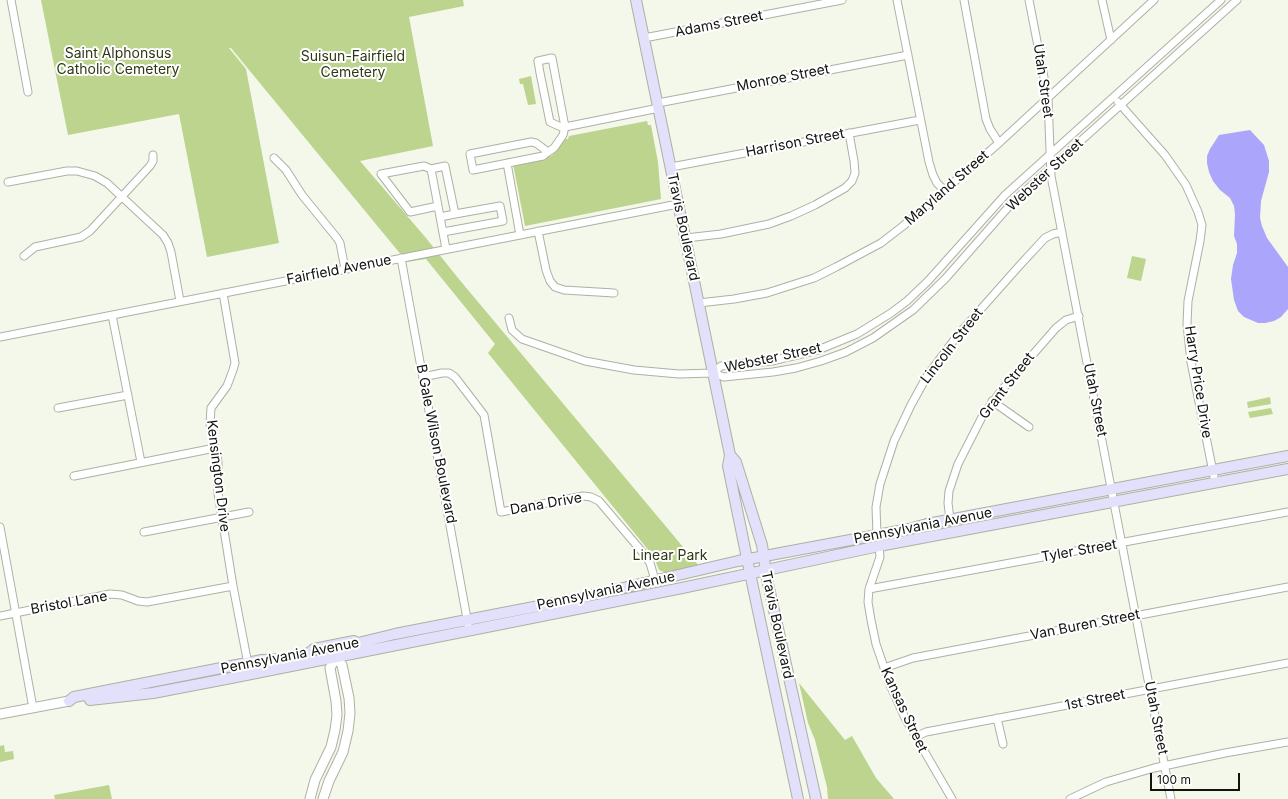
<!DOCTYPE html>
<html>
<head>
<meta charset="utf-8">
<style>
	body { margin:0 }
	#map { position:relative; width:1288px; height:799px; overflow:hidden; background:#f3f8ea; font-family:Inter,sans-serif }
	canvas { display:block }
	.scale { position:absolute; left:1150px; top:773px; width:90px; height:18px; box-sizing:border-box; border:2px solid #11130e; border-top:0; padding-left:5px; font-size:12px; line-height:14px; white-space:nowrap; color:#11130e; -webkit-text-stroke:3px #fff; paint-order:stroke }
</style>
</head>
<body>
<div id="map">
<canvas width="1288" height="799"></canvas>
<div class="scale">100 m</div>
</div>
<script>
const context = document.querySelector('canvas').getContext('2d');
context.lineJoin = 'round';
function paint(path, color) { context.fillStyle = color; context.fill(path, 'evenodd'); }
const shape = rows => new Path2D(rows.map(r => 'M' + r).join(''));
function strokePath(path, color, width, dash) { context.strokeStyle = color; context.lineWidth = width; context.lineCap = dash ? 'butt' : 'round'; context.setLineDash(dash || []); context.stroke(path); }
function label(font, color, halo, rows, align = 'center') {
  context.font = font + ' Inter,sans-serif'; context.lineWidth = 4; context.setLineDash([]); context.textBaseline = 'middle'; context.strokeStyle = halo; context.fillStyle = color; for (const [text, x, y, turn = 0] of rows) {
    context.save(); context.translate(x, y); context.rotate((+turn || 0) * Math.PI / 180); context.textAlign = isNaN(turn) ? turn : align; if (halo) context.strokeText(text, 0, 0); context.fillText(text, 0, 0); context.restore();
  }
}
const green = shape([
	[41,0,217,0,224,9,217,0,463,0,464,6,409,17,433,146,360,161,426,238,458,278,699,566,666,573,659,570,654,557,488,353,495,344,426,259,407,262,231,48,229,48,246,69,279,243,207,257,179,114,68,135],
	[531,76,536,104,528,105,523,84,520,84,519,79],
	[647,121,648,125,651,125,658,162,661,199,525,226,513,164,551,156,556,152,564,139,568,139,569,136],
	[1132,256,1146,259,1141,281,1127,278],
	[1270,397,1271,404,1248,408,1247,402],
	[1271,408,1273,414,1250,418,1248,412],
	[799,683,845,740,852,736,876,778,894,799,828,799,827,787,815,740,808,723],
	[4,745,5,752,13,751,14,759,0,762,0,746],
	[109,785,112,799,55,799,54,795]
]);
const water = shape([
	[1250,130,1264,145,1269,161,1269,172,1261,201,1260,218,1262,226,1267,238,1288,267,1288,309,1281,317,1274,321,1265,323,1258,323,1244,317,1238,311,1234,300,1231,279,1233,265,1237,253,1237,244,1234,236,1235,214,1234,206,1230,198,1220,190,1213,181,1209,172,1207,163,1207,156,1210,149,1219,135]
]);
const minor = shape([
	[11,0,28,92],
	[897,0,929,162,933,175,937,183,944,190],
	[964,0,986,119,990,129,999,143],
	[1029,0,1048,98,1051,176,1171,799],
	[1102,0,1111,40],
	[644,38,842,0],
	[552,58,565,127,561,127,550,122,540,73,538,61,552,58],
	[1118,102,1165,155,1186,185,1198,212,1202,225,1200,241,1188,301,1187,324,1191,362,1215,482],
	[658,103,908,55],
	[531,142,536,143,548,152,543,156,473,170,470,154,531,142],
	[548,152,554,148,563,135,565,127,659,108],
	[274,158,286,170,302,195,337,238,340,243,345,269],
	[507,163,520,235],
	[671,167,920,120],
	[431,169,438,206],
	[8,182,67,171,77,171,95,176,107,183,163,235,168,243,171,252,180,301],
	[440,217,455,214,445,166,431,169,424,166,381,174,410,212,438,206,446,249],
	[538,231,546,270,550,281,555,287,564,290,614,293],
	[443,232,503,221,500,206,455,214],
	[686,238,721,234,769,224,791,216,815,205,845,188,852,181,855,173,854,161,849,133],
	[24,256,35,247,72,239,81,237,90,231,150,166,153,161,153,155],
	[401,258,468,624],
	[223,293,235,363,233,370,227,386,211,408,210,424,218,462,218,493,233,586,248,664],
	[699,303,734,299,767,293,792,285,814,278,836,267,881,243,903,226,999,143,1154,0],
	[112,315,141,462],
	[509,318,512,330,522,339,585,361,634,370,679,374,713,373,724,377,773,372,796,368,821,361,846,352,873,338,913,310,945,279,1012,203,1237,0],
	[0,337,678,204],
	[713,373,721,366,772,361,818,350,857,334,891,313,907,301,928,281,1005,195,1221,0],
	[423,377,442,373,449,373,455,377,484,415,501,512,583,496,591,497,599,501,644,554,650,563,655,580],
	[992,401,1029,427],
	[58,408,128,395],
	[74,476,215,448],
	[950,520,948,503,949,491,958,464,983,415,1001,391,1056,328,1066,320,1079,316],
	[0,527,33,708],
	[144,532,249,512],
	[877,535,876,507,880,484,894,441,911,405,927,376,957,336,1020,265,1045,238,1053,234,1062,232],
	[879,546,880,557,869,589,868,602,871,620,876,644,890,685,905,718,952,799],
	[869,589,1288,512],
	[0,616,110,594,122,595,138,601,147,602,233,586],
	[884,668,913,658,1288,587],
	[997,718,1003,744],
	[915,737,926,732,1288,663],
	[1070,799,1106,782,1154,768,1225,753,1288,742]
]);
const tertiary = shape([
	[0,714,69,701],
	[310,799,315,780,331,747,335,730,337,715,336,701,330,668,336,657,342,665,349,698,350,713,348,731,343,752,329,781,323,799]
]);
const secondary = shape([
	[636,0,730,455,728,466,750,573,798,799],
	[730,455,736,462,762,545,767,579,816,799],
	[90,700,153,693,231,678,682,588,879,546,1288,469],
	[69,701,74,697,262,660,281,659,309,653,314,649,354,641,358,643,395,634,580,598,738,561,909,529,927,524,1288,456]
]);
const streetNames = [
	["Adams Street",719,24,-11],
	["Monroe Street",783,78,-11],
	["Utah Street",1043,81,82],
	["Harrison Street",795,143,-11],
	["Webster Street",1045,175,-43],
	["Maryland Street",947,188,-41],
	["Travis Boulevard",683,227,78],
	["Fairfield Avenue",339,270,-11],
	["Lincoln Street",952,346,-52],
	["Webster Street",773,358,-12],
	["Harry Price Drive",1198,382,81],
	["Grant Street",1007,386,-52],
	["Utah Street",1095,400,79],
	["B Gale Wilson Boulevard",436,444,79],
	["Kensington Drive",218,476,83],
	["Dana Drive",546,504,-10],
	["Pennsylvania Avenue",923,526,-11],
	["Tyler Street",1079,551,-10],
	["Pennsylvania Avenue",606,591,-12],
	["Bristol Lane",69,603,-10],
	["Travis Boulevard",777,625,78],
	["Van Buren Street",1085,625,-11],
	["Pennsylvania Avenue",290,656,-11],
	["1st Street",1095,700,-11],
	["Kansas Street",904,710,65],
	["Utah Street",1156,718,79]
];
const parkNames = [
	["Saint Alphonsus",118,54],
	["Catholic Cemetery",118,70],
	["Suisun-Fairfield",353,57],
	["Cemetery",353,73],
	["Linear Park",670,556]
];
paint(green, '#bcd48e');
paint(water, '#aba5fb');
strokePath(minor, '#acb1a4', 9);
strokePath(tertiary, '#acb1a4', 11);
strokePath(secondary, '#acb1a4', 12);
strokePath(minor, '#fff', 7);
strokePath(tertiary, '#fff', 9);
strokePath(secondary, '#e2e0fb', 10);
label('14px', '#11130e', '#fff', streetNames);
label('14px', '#2d3913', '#fff', parkNames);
</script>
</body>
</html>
